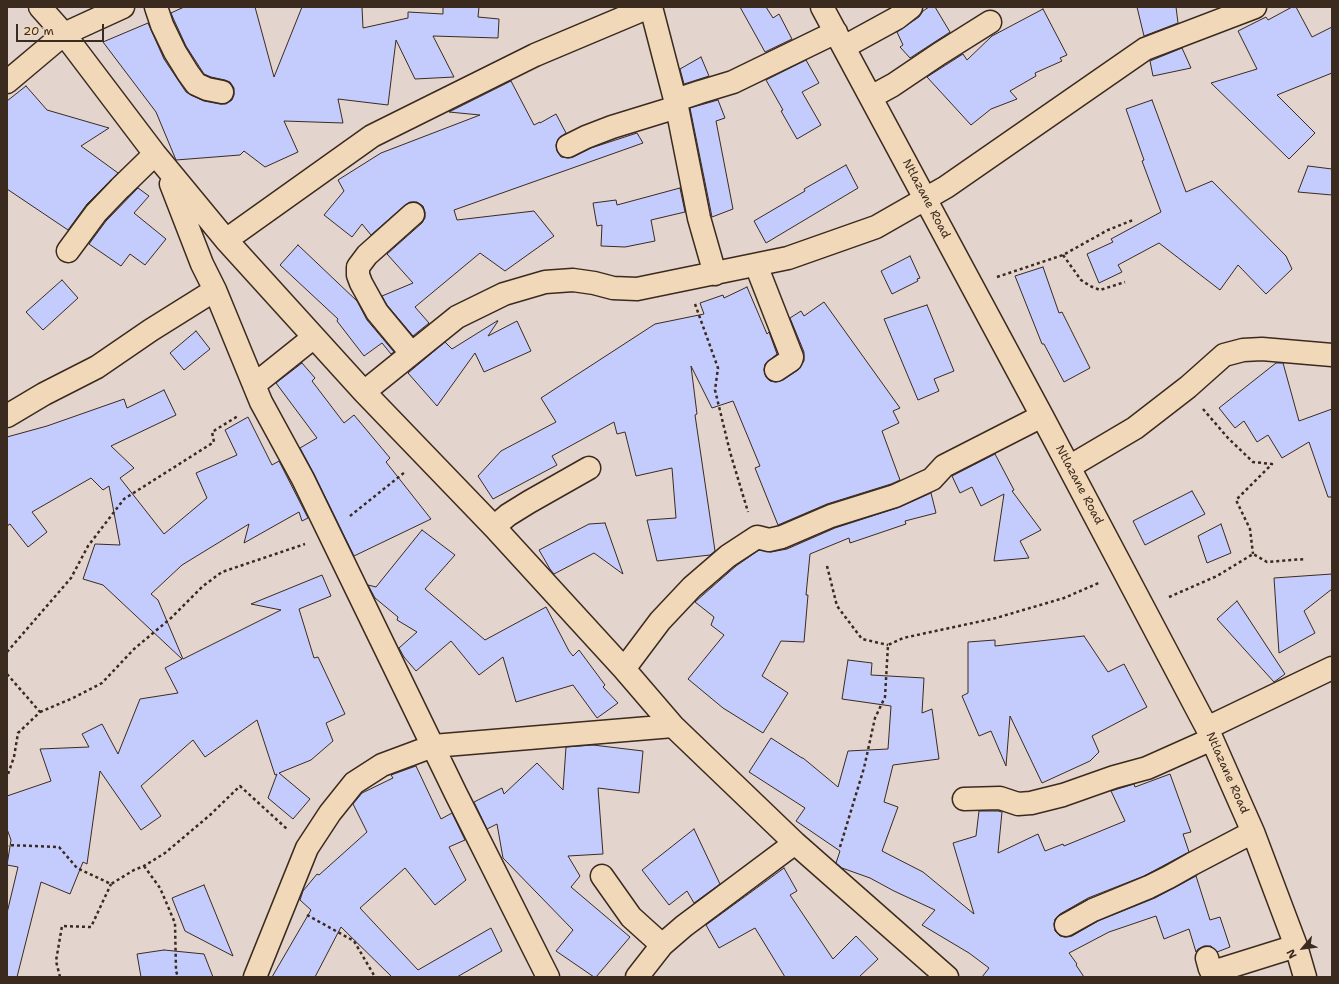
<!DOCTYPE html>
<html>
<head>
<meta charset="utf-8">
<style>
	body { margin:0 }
	#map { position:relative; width:1339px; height:984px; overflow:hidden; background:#e4d4ce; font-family:"Shantell Sans",sans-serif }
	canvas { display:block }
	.frame { position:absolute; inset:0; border:8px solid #3b2a1e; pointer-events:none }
	.north { position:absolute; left:1283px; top:928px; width:40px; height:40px; -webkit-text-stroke:3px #f1d8b9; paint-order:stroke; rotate:242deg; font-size:11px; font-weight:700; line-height:16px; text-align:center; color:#3b2a1e }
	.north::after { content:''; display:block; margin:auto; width:14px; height:18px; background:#3b2a1e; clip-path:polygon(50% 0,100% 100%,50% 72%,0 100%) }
	.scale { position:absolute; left:16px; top:24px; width:88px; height:18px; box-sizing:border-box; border:2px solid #3b2a1e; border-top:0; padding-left:5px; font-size:12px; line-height:14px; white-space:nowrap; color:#3b2a1e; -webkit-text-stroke:3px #f1d8b9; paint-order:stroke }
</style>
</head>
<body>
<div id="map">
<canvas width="1339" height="984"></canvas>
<div class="frame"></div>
<div class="north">N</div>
<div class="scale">20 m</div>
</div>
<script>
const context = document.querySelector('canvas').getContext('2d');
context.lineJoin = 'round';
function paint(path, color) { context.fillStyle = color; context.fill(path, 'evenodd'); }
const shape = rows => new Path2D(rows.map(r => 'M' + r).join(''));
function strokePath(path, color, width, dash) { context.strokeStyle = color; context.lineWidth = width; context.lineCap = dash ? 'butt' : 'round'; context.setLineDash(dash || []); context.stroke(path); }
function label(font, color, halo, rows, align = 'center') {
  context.font = font + ' "Shantell Sans",sans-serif'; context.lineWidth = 3; context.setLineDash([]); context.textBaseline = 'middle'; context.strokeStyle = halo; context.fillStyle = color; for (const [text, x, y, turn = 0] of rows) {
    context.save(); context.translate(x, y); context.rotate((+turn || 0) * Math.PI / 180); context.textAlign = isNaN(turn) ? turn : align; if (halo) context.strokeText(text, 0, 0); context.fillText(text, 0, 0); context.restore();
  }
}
const building = shape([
	[184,7,255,7,274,77,302,7,362,7,363,28,408,18,408,12,443,14,443,7,479,7,478,17,499,19,498,38,433,36,454,77,415,79,396,40,388,105,338,99,343,123,284,121,298,152,265,167,244,151,240,155,176,160,156,112,103,42,148,23,164,59,186,92,191,95,204,101,220,104,226,104,232,100,234,95,234,88,230,82,225,80,211,77,204,74,186,46,174,20,171,13,184,7],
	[740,7,766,7,773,18,779,14,792,39,765,52,740,7],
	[929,7,935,7,950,32,910,58,900,47,903,45,897,32,919,17,923,11,929,7],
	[1137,7,1176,7,1178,23,1144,36,1137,7],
	[1292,7,1296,7,1312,37,1332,27,1332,73,1277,95,1315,133,1289,159,1211,83,1257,69,1238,31,1266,17,1268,20,1292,7],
	[1043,9,1067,55,1060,58,1062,61,1035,73,1036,76,1010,91,1017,99,991,109,971,125,927,77,963,54,967,60,992,36,1043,9],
	[1182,48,1191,68,1153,76,1150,61,1182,48],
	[701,57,709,76,684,84,680,69,701,57],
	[806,60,819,83,802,92,821,125,797,139,781,111,783,110,766,80,806,60],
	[511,81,534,125,540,122,540,123,556,114,566,133,558,139,556,145,557,151,561,157,568,158,573,157,591,148,637,133,643,143,454,210,457,220,534,211,554,236,505,271,480,253,415,307,429,323,413,336,387,305,382,296,413,283,387,254,422,223,425,218,425,212,423,206,417,202,410,202,405,205,371,235,362,224,352,237,324,215,344,191,338,180,381,153,480,115,449,112,511,81],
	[26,86,47,110,109,128,81,146,118,173,87,204,68,230,7,189,7,101,26,86],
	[718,100,725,118,716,121,733,209,712,217,690,108,718,100],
	[1152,100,1186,192,1212,181,1286,256,1292,269,1266,294,1238,265,1220,290,1159,243,1118,265,1122,272,1099,283,1087,254,1113,242,1111,239,1161,212,1142,161,1144,160,1126,109,1152,100],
	[846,165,858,188,766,243,754,221,805,191,804,189,846,165],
	[1308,166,1332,169,1332,195,1298,192,1308,166],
	[138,188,149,196,134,213,166,239,145,265,130,254,121,266,89,244,106,221,138,188],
	[680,188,685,212,651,220,655,241,625,247,601,246,602,225,597,226,593,203,616,200,617,205,680,188],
	[298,245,357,301,367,320,394,352,391,354,382,343,364,356,337,321,338,319,280,265,298,245],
	[910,256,920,278,917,279,918,281,892,294,881,271,910,256],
	[1043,267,1059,313,1062,312,1090,368,1064,382,1044,344,1042,344,1015,276,1043,267],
	[62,280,78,298,43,330,26,312,62,280],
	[747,287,767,334,769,332,777,354,765,364,764,370,766,377,770,381,776,382,783,380,798,370,804,361,804,352,790,318,801,311,804,316,824,302,900,408,893,411,899,423,882,431,900,480,891,484,827,504,778,525,755,468,760,466,733,401,712,408,691,366,697,414,695,415,715,551,710,555,657,561,647,520,676,518,672,468,636,476,625,432,617,434,614,422,552,456,557,465,493,499,478,476,501,451,556,422,541,398,655,324,704,314,700,303,723,295,724,298,747,287],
	[927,305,954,371,934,379,939,391,918,400,884,319,927,305],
	[497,321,498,321,488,336,517,321,531,351,484,372,475,353,437,406,408,373,445,342,452,349,497,321],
	[196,331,210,349,184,370,170,353,196,331],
	[302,363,315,378,312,381,344,423,354,415,390,458,386,462,431,519,354,556,314,474,300,448,317,438,276,383,302,363],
	[1276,363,1283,363,1299,421,1332,409,1332,497,1328,497,1309,442,1282,458,1268,435,1257,442,1244,421,1235,428,1219,408,1276,363],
	[164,390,176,415,111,446,134,468,120,478,164,534,207,498,196,473,237,455,225,430,248,417,272,465,279,461,308,518,302,521,299,512,244,543,249,524,182,565,151,594,158,600,183,659,281,610,251,604,322,575,331,596,299,609,314,658,318,657,345,714,326,723,333,741,311,760,279,773,310,799,293,819,268,798,277,774,275,775,257,720,205,757,193,740,141,786,161,816,141,830,100,771,87,864,83,862,70,894,41,882,17,977,7,977,7,913,18,867,7,865,11,840,7,829,7,796,51,781,40,749,89,747,82,734,102,724,118,754,140,699,178,693,165,668,182,659,103,585,83,579,95,544,120,545,109,486,103,490,91,478,32,512,47,532,28,547,10,524,7,526,7,437,47,426,124,399,127,408,164,390],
	[995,454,1014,490,1012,491,1041,530,1020,541,1029,558,994,561,1004,494,981,506,972,487,960,493,952,476,995,454],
	[1192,491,1205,514,1145,545,1133,521,1192,491],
	[931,493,936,513,905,521,906,524,850,543,849,538,810,554,806,595,808,595,804,642,781,641,762,676,788,693,763,733,723,708,688,679,724,635,711,625,714,617,695,602,736,566,759,550,771,552,787,549,835,528,900,507,931,493],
	[605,523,623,574,594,553,554,574,550,569,539,550,589,524,605,523],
	[1221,524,1231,553,1207,563,1198,536,1221,524],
	[422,530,455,555,425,589,485,640,546,607,569,651,573,656,579,650,605,685,603,687,618,703,597,718,573,685,516,702,503,657,479,675,451,641,416,671,404,657,399,648,417,632,397,620,398,617,375,598,368,585,376,587,422,530],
	[1332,574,1332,589,1304,611,1315,633,1279,653,1274,578,1332,574],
	[1237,601,1285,674,1274,682,1217,619,1237,601],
	[1084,636,1108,672,1124,664,1147,707,1092,736,1099,752,1090,761,1042,783,1010,716,1006,766,991,731,979,736,962,696,968,693,968,642,995,640,995,646,1084,636],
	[848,660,872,663,871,675,924,678,922,713,932,709,939,759,893,765,884,802,898,807,882,851,923,872,974,914,953,843,976,836,979,811,998,811,1002,812,998,853,1038,834,1045,851,1063,844,1064,846,1125,821,1111,791,1134,784,1135,787,1170,774,1191,832,1183,834,1189,852,1144,876,1088,898,1060,914,1055,919,1054,924,1055,931,1060,936,1065,937,1072,936,1098,921,1155,898,1196,876,1210,920,1220,917,1230,947,1217,952,1211,946,1204,946,1198,949,1196,952,1189,929,1164,939,1156,916,1109,932,1069,953,1077,964,1076,965,1084,977,982,977,989,968,969,953,922,925,935,910,894,891,870,878,842,868,836,863,840,851,796,821,805,808,749,772,771,738,802,758,803,758,838,787,848,751,888,749,891,706,842,699,848,660],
	[593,745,643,751,639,793,598,788,603,854,568,856,580,876,571,887,630,937,596,977,594,977,556,951,573,930,503,858,497,824,487,829,474,802,502,788,504,794,537,763,563,790,566,747,593,745],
	[416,766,441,819,452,813,465,840,449,847,466,880,435,905,405,868,360,908,418,970,491,928,502,951,457,977,392,977,341,927,315,977,272,977,311,910,300,900,303,891,317,874,319,875,367,832,353,804,362,793,393,778,391,775,416,766],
	[694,829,720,884,694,903,687,891,669,905,642,870,694,829],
	[784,868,797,891,790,895,833,959,856,936,878,959,859,977,785,977,755,928,719,948,706,925,784,868],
	[204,885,233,956,185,931,172,898,204,885],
	[164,950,204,954,213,977,141,977,137,954,164,950]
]);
const path = shape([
	[1063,255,1081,280,1090,286,1100,290,1125,282],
	[997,277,1063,255,1108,230,1133,220],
	[695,304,718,368,715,390,730,452,748,512],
	[1203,409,1228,438,1253,462,1272,464,1236,500,1250,529,1253,554],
	[350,516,405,472],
	[827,566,837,606,862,639,888,645],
	[1169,597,1217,576,1253,554,1267,562,1305,559],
	[7,652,71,578,88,546,124,499,214,442,212,432,238,416],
	[7,674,40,712,18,733,14,757,7,777],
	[40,712,73,698,102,683,134,649,171,618,203,586,222,572,305,544],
	[7,847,7,845,59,847,77,868,111,884,134,870,144,866,165,853,210,815,240,786,287,829],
	[840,847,864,768,875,718,885,697,888,645,903,638,996,618,1064,598,1101,582],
	[144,866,160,888,175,923,176,971,178,977],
	[307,915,354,941,375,977],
	[60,977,56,961,62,926,91,927,111,884]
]);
const minor = shape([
	[40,7,64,34,155,154,226,240,364,392,494,527,624,669,673,726,795,843,947,977],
	[156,7,162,25,175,52,188,73,196,84,207,89,222,92],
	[651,7,677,107,699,218,715,274],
	[822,7,1042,416,1207,728,1253,832,1296,946,1305,977],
	[844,47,897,18,911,7],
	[7,82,64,34,123,7],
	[871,97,893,85,939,54,990,22],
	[676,100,700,92,733,82,836,32],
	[568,146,586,137,612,127,677,107],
	[171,184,202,264,215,290,261,402,303,479,456,794,548,977],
	[226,240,372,136,535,55,649,7],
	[68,251,96,213,120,188,155,154],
	[756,265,792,357,791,360,776,370],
	[411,353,377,312,361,283,358,275,358,267,367,255,413,214],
	[254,385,314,337],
	[364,392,457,317,504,294,545,282,573,280,594,283,613,288,637,289,788,258,876,227,946,187,1145,49,1255,7],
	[7,416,44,394,97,367,151,330,215,290],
	[1069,467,1135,428,1188,387,1224,355,1243,350,1262,349,1332,355],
	[494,527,508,515,529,502,589,468],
	[624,669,660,621,692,587,728,556,757,537,769,540,782,537,831,516,895,496,932,479,944,466,1042,416],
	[1207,728,1332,668],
	[964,799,1000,798,1018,804,1031,803,1063,795,1114,777,1147,768,1212,739],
	[602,876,631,917,662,945],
	[1066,925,1093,910,1149,887,1169,877,1192,864,1253,832],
	[1207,958,1210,969,1213,971,1216,971,1296,946],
	[255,977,307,848,330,813,354,783,382,765,433,746,673,726],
	[637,977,662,945,684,926,795,843]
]);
const streetNames = [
	["Ntlazane Road",926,199,62],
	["Ntlazane Road",1079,485,62],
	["Ntlazane Road",1227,773,66]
];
paint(building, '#c4ccfe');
strokePath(building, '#3b2a1e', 1);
strokePath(minor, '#3b2a1e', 25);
strokePath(path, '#3b2a1e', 2.5, [3, 3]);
strokePath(minor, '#f1d8b9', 22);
label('12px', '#3b2a1e', '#f1d8b9', streetNames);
</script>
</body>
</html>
